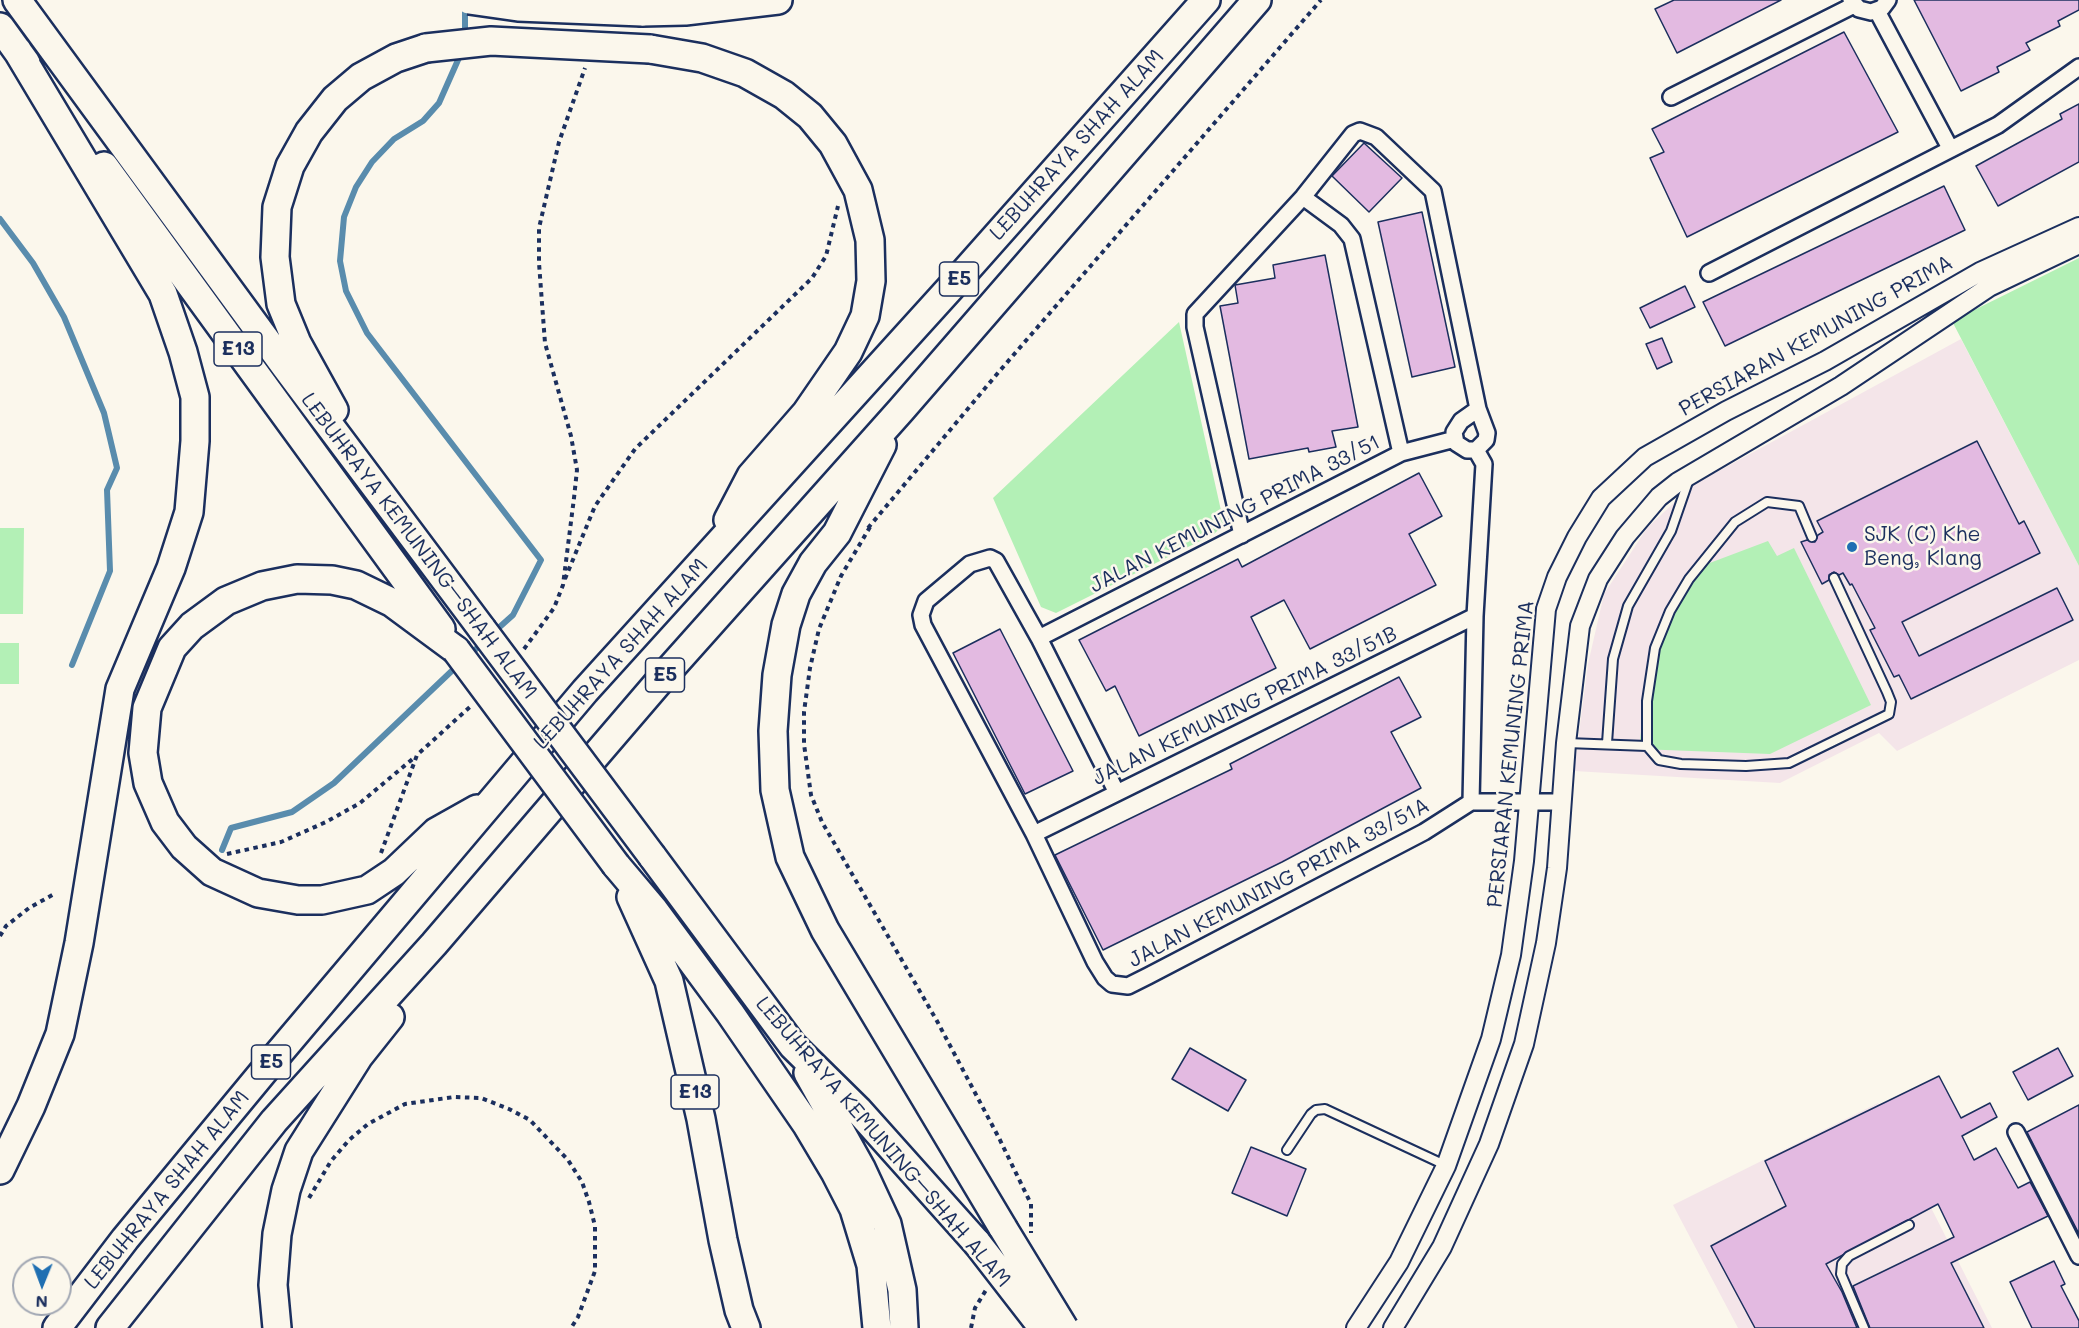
<!DOCTYPE html>
<html>
<head>
<meta charset="utf-8">
<style>
	body { margin:0 }
	#map { position:relative; width:2079px; height:1328px; overflow:hidden; background:#fbf7ec; font-family:Mali,sans-serif }
	canvas { display:block }
	.north { position:absolute; left:12px; top:1256px; width:60px; height:60px; box-sizing:border-box; background:#fbf7ec; border:2px solid #a1a7b3; border-radius:50%; rotate:181deg; font-size:16px; font-weight:700; line-height:24px; text-align:center; color:#1b2f5e }
	.north::after { content:''; display:block; margin:auto; width:21px; height:27px; background:#1f6fb2; clip-path:polygon(50% 0,100% 100%,50% 72%,0 100%) }
</style>
</head>
<body>
<div id="map">
<canvas width="2079" height="1328"></canvas>
<div class="north">N</div>
</div>
<script>
const context = document.querySelector('canvas').getContext('2d');
context.lineJoin = 'round';
function paint(path, color) { context.fillStyle = color; context.fill(path, 'evenodd'); }
const shape = rows => new Path2D(rows.map(r => 'M' + r).join(''));
function strokePath(path, color, width, dash) { context.strokeStyle = color; context.lineWidth = width; context.lineCap = dash ? 'butt' : 'round'; context.setLineDash(dash || []); context.stroke(path); }
function label(font, color, halo, rows, align = 'center') {
  context.font = font + ' Mali,sans-serif'; context.lineWidth = 5; context.setLineDash([]); context.textBaseline = 'middle'; context.strokeStyle = halo; context.fillStyle = color; for (const [text, x, y, turn = 0] of rows) {
    context.save(); context.translate(x, y); context.rotate((+turn || 0) * Math.PI / 180); context.textAlign = isNaN(turn) ? turn : align; if (halo) context.strokeText(text, 0, 0); context.fillText(text, 0, 0); context.restore();
  }
}
const built = shape([
	[1961,339,2079,566,2079,660,1897,751,1879,733,1780,783,1574,771,1588,664,1604,594,1647,528,1693,485],
	[1878,1103,1992,1328,1738,1328,1673,1205]
]);
const green = shape([
	[2079,258,2079,566,1952,321],
	[1179,322,1224,524,1214,534,1056,613,1041,607,993,498],
	[0,528,24,528,23,614,0,614],
	[1768,541,1777,556,1794,548,1871,705,1770,754,1639,749,1649,663,1679,597,1707,564],
	[0,643,19,643,19,684,0,684]
]);
const stream = shape([
	[465,7,465,36],
	[462,51,439,103,423,121,394,139,372,162,356,187,344,217,340,261,346,291,367,333,541,560,513,615,494,632],
	[0,219,33,263,64,317,104,413,117,468,107,490,110,571,72,665],
	[468,657,484,641],
	[222,850,231,828,292,812,334,783,458,665]
]);
const building = shape([
	[1674,0,1781,0,1677,53,1655,9,1674,0],
	[1914,0,2079,0,2079,10,2058,21,2060,26,2026,43,2030,50,1997,67,1999,72,1961,91,1914,0],
	[1844,32,1898,132,1687,237,1650,158,1664,152,1652,129,1844,32],
	[2079,104,2079,162,1998,206,1976,166,2062,119,2060,114,2079,104],
	[1364,143,1402,178,1369,212,1332,176,1364,143],
	[1944,186,1965,230,1725,346,1703,302,1944,186],
	[1422,212,1455,367,1412,377,1378,222,1422,212],
	[1325,255,1358,427,1332,431,1336,447,1309,452,1308,448,1249,459,1220,306,1238,303,1235,285,1275,278,1273,265,1325,255],
	[1685,286,1695,307,1650,328,1640,308,1685,286],
	[1662,338,1672,362,1657,369,1646,344,1662,338],
	[1977,441,2019,524,2024,521,2040,553,1902,622,1919,656,2057,588,2073,620,1911,699,1899,675,1894,677,1870,630,1875,628,1852,584,1850,585,1843,573,1839,575,1834,572,1829,575,1829,580,1822,584,1801,542,1807,540,1815,542,1818,535,1823,532,1817,521,1977,441],
	[1419,473,1442,516,1409,534,1436,585,1310,649,1284,600,1251,617,1276,668,1139,736,1115,686,1106,691,1079,640,1238,559,1242,567,1419,473],
	[1000,629,1073,771,1025,794,953,653,1000,629],
	[1399,677,1421,717,1391,732,1421,788,1282,862,1103,950,1055,855,1232,769,1230,764,1399,677],
	[1190,1048,1246,1080,1228,1111,1172,1079,1190,1048],
	[2058,1048,2073,1076,2028,1100,2013,1072,2058,1048],
	[1939,1076,1961,1118,1990,1103,1997,1117,1962,1136,1974,1160,1996,1148,2018,1188,2030,1182,2048,1216,1951,1263,1984,1328,1870,1328,1853,1286,1954,1237,1938,1204,1826,1264,1842,1292,1857,1328,1755,1328,1711,1246,1786,1206,1765,1161,1939,1076],
	[2079,1105,2079,1234,2027,1132,2079,1105],
	[1251,1147,1306,1169,1287,1216,1232,1193,1251,1147],
	[2054,1261,2065,1284,2061,1286,2079,1321,2079,1328,2032,1328,2010,1282,2054,1261]
]);
const path = shape([
	[870,527,841,576,819,629,810,668,804,712,804,744,811,795,822,822,937,1021,999,1138,1031,1204,1031,1233],
	[868,528,997,374,1321,0],
	[565,579,595,506,635,449,812,278,826,256,838,206],
	[524,649,554,608,563,585,574,498,577,470,571,436,545,343,539,263,539,228,559,142,585,68],
	[381,853,417,755,472,705],
	[227,854,281,842,326,822,360,803,415,757],
	[0,936,6,926,29,908,56,893],
	[309,1198,331,1161,349,1140,368,1124,405,1104,454,1097,481,1098,509,1109,530,1120,568,1160,582,1182,589,1202,595,1226,595,1271,578,1317,571,1328],
	[971,1328,975,1308,986,1290]
]);
const service = shape([
	[1812,537,1799,506,1767,502,1735,522,1689,579,1670,611,1655,648,1647,701,1647,746,1659,760,1681,764,1746,766,1789,763,1889,714,1891,702,1887,692,1834,578],
	[1567,743,1647,746],
	[1607,743,1613,659,1628,606,1671,531,1689,479],
	[1287,1150,1311,1114,1316,1110,1325,1109,1445,1165],
	[1864,1328,1841,1274,1842,1264,1849,1256,1909,1225]
]);
const minor = shape([
	[1851,0,1859,9,1871,12,1882,8,1888,0],
	[1877,11,1950,148],
	[1671,97,1854,5],
	[1303,197,1341,225,1352,239,1401,453],
	[1709,273,1998,125,2079,67],
	[1478,409,1487,433,1486,440,1476,450,1467,450,1456,443,1454,432,1461,421,1478,409],
	[1242,535,1195,327,1195,314,1303,197,1353,134,1360,131,1376,137,1433,191,1478,409],
	[1039,638,1401,453,1455,439],
	[1117,793,1039,638,996,561,990,558,970,564,926,601,921,615,923,625,1034,834,1095,962,1105,978,1112,984,1128,986,1148,976,1424,832,1471,802],
	[1471,802,1475,616,1484,464,1476,450],
	[1471,802,1562,802],
	[1034,834,1475,616],
	[2016,1132,2079,1256]
]);
const tertiary = shape([
	[1356,1328,1399,1262,1446,1166,1491,1039,1511,955,1524,861,1546,609,1557,577,1577,537,1601,498,1645,457,1726,411,1825,361,1980,272,2079,227],
	[1393,1328,1442,1247,1489,1144,1524,1044,1546,943,1557,868,1566,743,1580,626,1598,579,1625,537,1659,497,1678,482,1841,386,1989,287,2079,244]
]);
const motorway = shape([
	[17,0,285,366,482,629],
	[642,12,685,11,778,0],
	[0,27,26,63],
	[650,49,702,58,745,73,784,95,810,116,833,144,858,190,870,240,871,281,865,316,848,352,806,413,751,476,728,520],
	[104,166,441,629],
	[334,410,297,343,281,304,275,257,277,207,290,166,309,132,335,99,361,77,396,58,426,48],
	[882,445,837,533,813,563,796,594,786,625,777,675,773,731,775,790,790,857,825,930,1003,1228],
	[456,650,391,602,356,585,332,580,297,579,262,586,226,601,192,626,172,648,147,708,143,753,148,783,165,822,184,847,212,872,258,893,298,900,322,900,367,890,394,872,436,832,477,809],
	[652,856,793,1046,858,1110,977,1243],
	[616,865,654,910,730,1013,807,1125,835,1172,854,1209,871,1265,877,1328],
	[631,897,669,981,701,1119,723,1240,739,1310,746,1328],
	[808,1073,861,1168,887,1224,902,1290,904,1328],
	[0,1170,31,1106,60,1034,79,943,120,689,171,568,189,512,195,441,195,397,183,352,163,294,17,50],
	[57,1328,125,1239,273,1060,585,691,953,285,1206,0],
	[110,1328,274,1121,434,944,669,670,901,410,1257,0],
	[277,1328,273,1285,277,1234,286,1190,299,1151,359,1056,390,1017]
]);
const motorwayBridge = shape([
	[469,0,518,7,642,12],
	[426,48,491,41,650,49],
	[482,629,652,856],
	[456,650,616,865],
	[1003,1228,1064,1328],
	[977,1243,1043,1328]
]);
const markers = [
	[1852,547,6,"#1f6fb2"]
];
const shields = [
	[959,279,39],
	[238,349,48],
	[665,675,39],
	[271,1062,39],
	[695,1092,48]
];
const shieldNames = [
	["E5",959,279],
	["E13",238,349],
	["E5",665,675],
	["E5",271,1062],
	["E13",695,1092]
];
const streetNames = [
	["LEBUHRAYA SHAH ALAM",1077,145,-48],
	["PERSIARAN KEMUNING PRIMA",1816,336,-29],
	["JALAN KEMUNING PRIMA 33/51",1235,514,-27],
	["LEBUHRAYA KEMUNING–SHAH ALAM",419,546,53],
	["LEBUHRAYA SHAH ALAM",621,654,-48],
	["JALAN KEMUNING PRIMA 33/51B",1245,706,-26],
	["PERSIARAN KEMUNING PRIMA",1511,754,-84],
	["JALAN KEMUNING PRIMA 33/51A",1279,883,-28],
	["LEBUHRAYA KEMUNING–SHAH ALAM",883,1142,49],
	["LEBUHRAYA SHAH ALAM",167,1190,-51]
];
const poiNames = [
	["SJK (C) Khe",1864,535],
	["Beng, Klang",1864,559]
];
paint(built, '#f4e5e9');
paint(green, '#b3f0b6');
strokePath(stream, '#598cad', 6);
paint(building, '#e3bae1');
strokePath(building, '#1b2f5e', 1.5);
strokePath(service, '#1b2f5e', 12);
strokePath(minor, '#1b2f5e', 20);
strokePath(tertiary, '#1b2f5e', 22);
strokePath(motorway, '#1b2f5e', 32);
strokePath(path, '#1b2f5e', 4, [4.5, 4.5]);
strokePath(service, '#fbf7ec', 8);
strokePath(minor, '#fbf7ec', 15);
strokePath(tertiary, '#fbf7ec', 18);
strokePath(motorway, '#fbf7ec', 27);
strokePath(motorwayBridge, '#1b2f5e', 32, []);
strokePath(motorwayBridge, '#fbf7ec', 27);
for (const [x, y, r, color] of markers) { const dot = new Path2D(); dot.arc(x, y, r, 0, 2 * Math.PI); context.fillStyle = color; context.fill(dot); strokePath(dot, '#fbf7ec', 2); }
for (const [x, y, w] of shields) { const box = new Path2D(); box.roundRect(x - w / 2, y - 17, w, 34, 4.5); context.fillStyle = '#fbf7ec'; context.fill(box); strokePath(box, '#1b2f5e', 1.5); }
label('bold 20px', '#1b2f5e', null, shieldNames);
label('21px', '#1b2f5e', '#fbf7ec', streetNames);
label('21px', '#1b2f5e', '#fbf7ec', poiNames, 'left');
</script>
</body>
</html>
